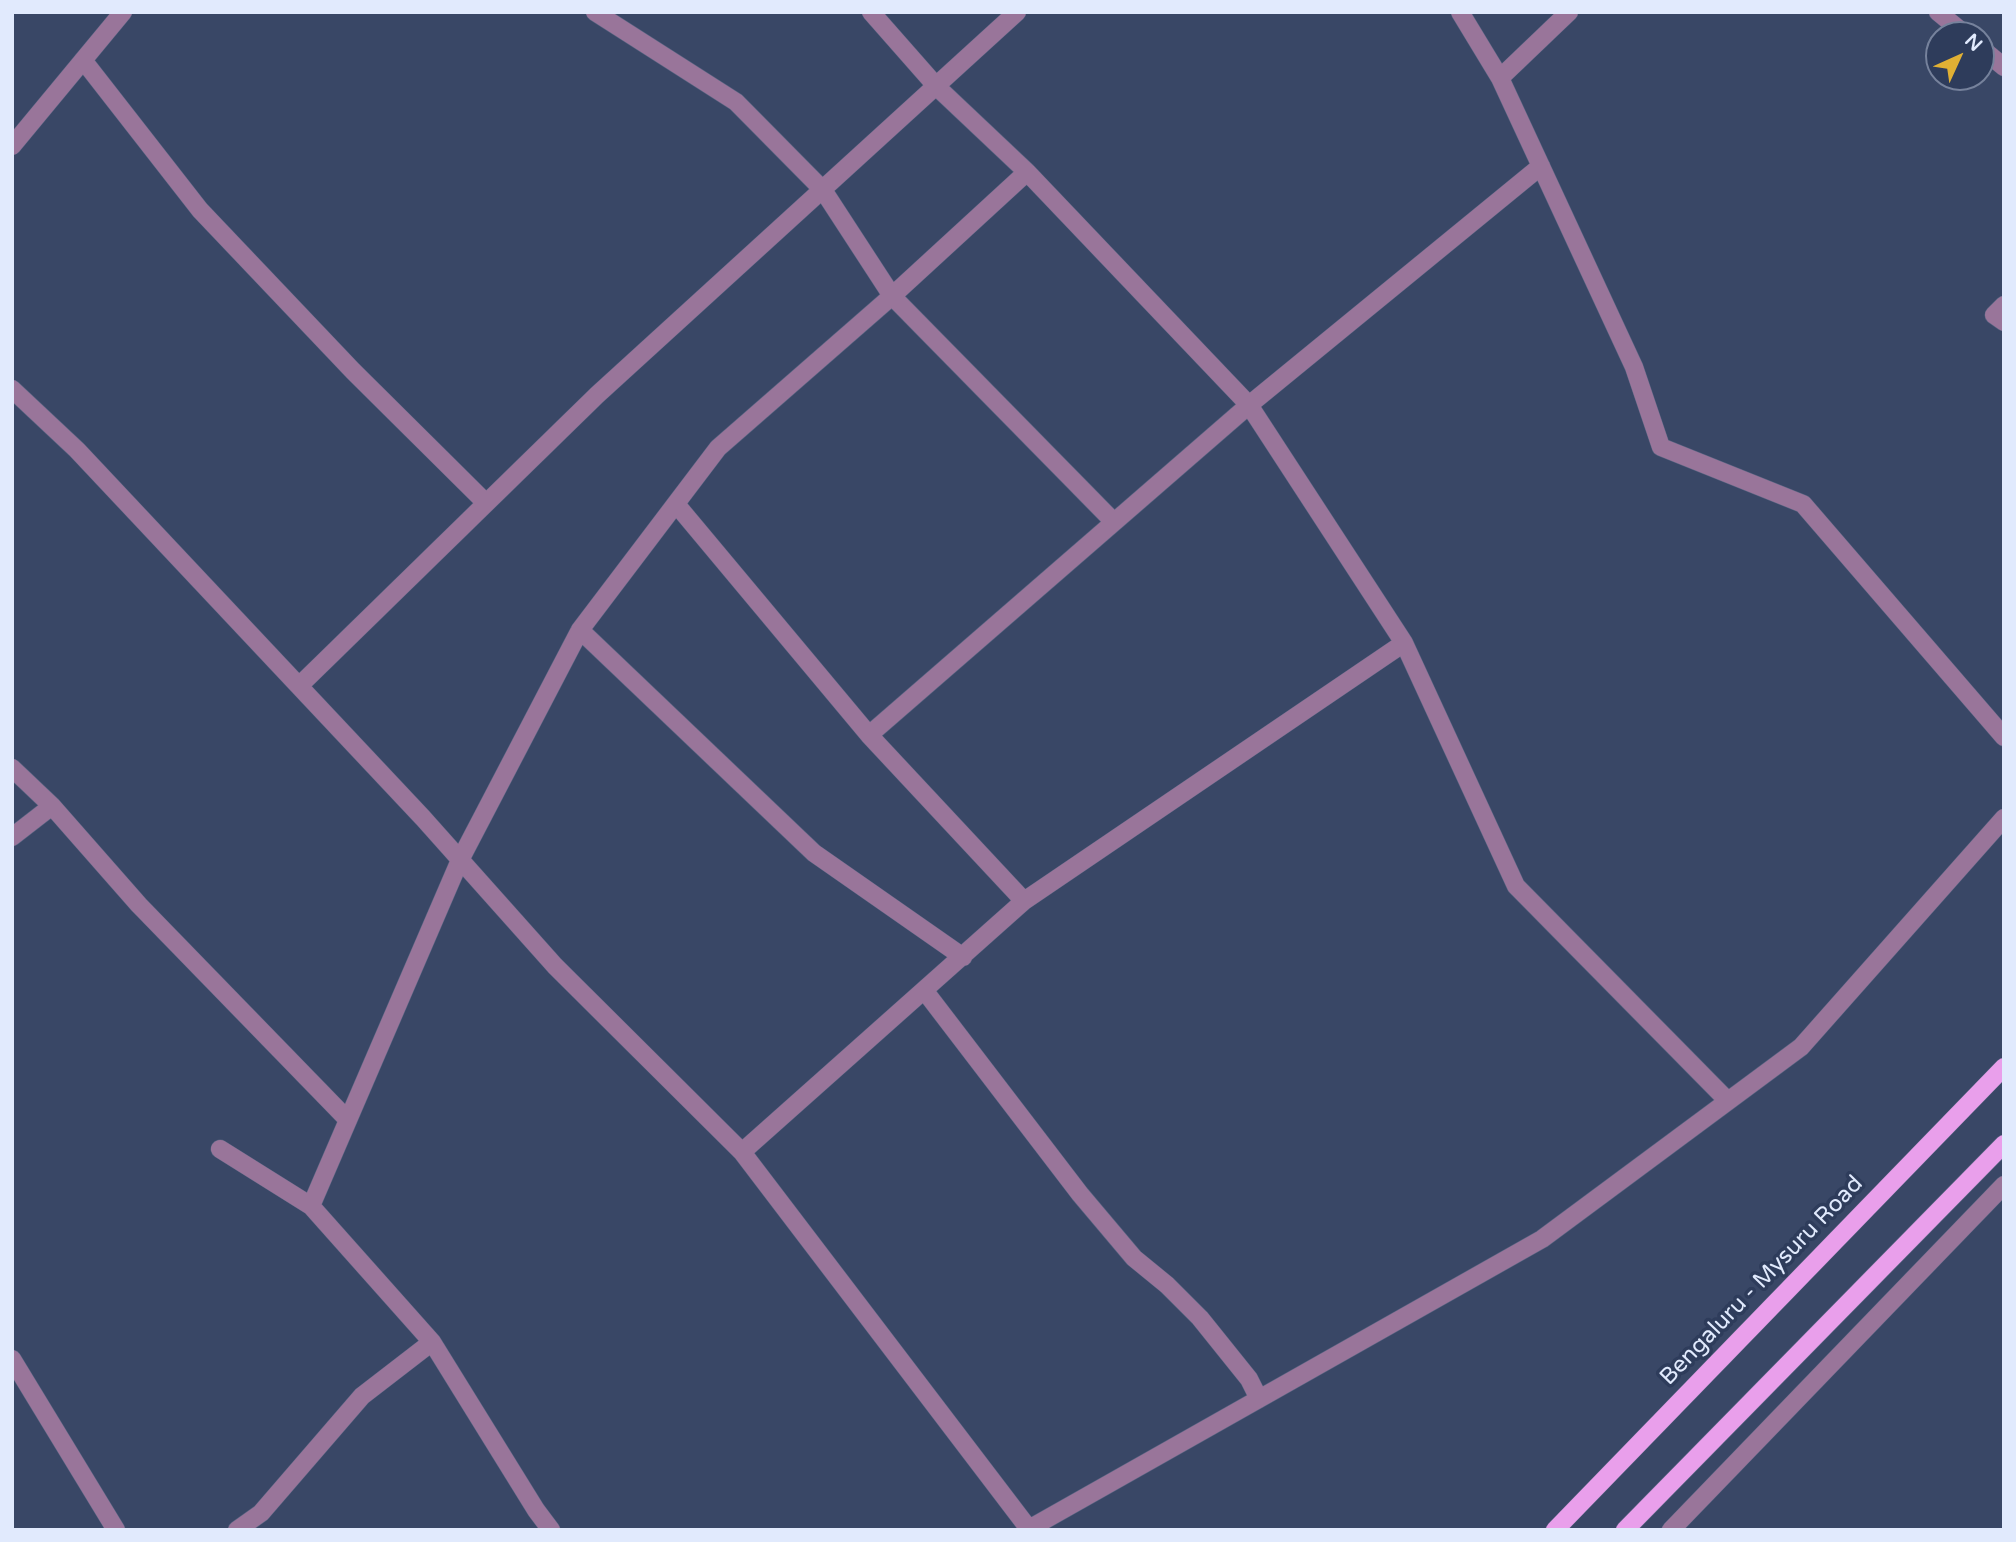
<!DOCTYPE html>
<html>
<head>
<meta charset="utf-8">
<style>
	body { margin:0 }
	#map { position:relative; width:2016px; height:1542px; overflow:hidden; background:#394766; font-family:"Varela Round",sans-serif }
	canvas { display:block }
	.frame { position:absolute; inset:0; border:14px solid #e1eafd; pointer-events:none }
	.north { position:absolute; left:1925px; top:21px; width:70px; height:70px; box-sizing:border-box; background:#2e3c5b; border:2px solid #76829c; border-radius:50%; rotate:45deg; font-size:19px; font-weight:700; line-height:28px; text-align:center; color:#e1eafd }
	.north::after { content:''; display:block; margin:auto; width:24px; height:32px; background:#e0b034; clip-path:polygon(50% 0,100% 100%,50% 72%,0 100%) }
</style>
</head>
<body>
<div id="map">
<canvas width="2016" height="1542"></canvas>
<div class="frame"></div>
<div class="north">N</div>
</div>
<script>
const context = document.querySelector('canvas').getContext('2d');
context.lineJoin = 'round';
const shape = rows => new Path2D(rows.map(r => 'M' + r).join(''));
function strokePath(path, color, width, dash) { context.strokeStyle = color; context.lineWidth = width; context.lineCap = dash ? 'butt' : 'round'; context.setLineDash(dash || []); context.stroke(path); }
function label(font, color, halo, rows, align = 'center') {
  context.font = font + ' "Varela Round",sans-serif'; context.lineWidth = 7; context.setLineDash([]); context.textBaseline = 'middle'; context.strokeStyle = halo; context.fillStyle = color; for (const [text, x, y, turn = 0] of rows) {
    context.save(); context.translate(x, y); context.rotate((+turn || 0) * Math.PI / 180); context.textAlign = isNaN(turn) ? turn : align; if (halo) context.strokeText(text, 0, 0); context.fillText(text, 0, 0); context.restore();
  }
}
const minor = shape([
	[595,12,736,102,823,190,892,296,1114,522],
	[871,12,937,87,1027,172],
	[1460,12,1500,78,1634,367,1661,447,1803,504,2004,737],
	[1938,12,1966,35],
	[1981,48,2004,67],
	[83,60,200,210,353,371,486,503],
	[1500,78,1569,12],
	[12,146,123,12],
	[2004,305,1994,315,2004,322],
	[12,389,77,450,423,818,555,966,742,1152,1029,1529],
	[676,504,869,735],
	[580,630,814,853,963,957],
	[1404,643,1249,405,1541,166],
	[299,686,597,395,1017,12],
	[12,768,52,806,139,905,348,1120],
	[12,837,52,806],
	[1024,901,1404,643,1516,886,1728,1101],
	[924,990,1080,1194,1134,1258,1167,1285,1200,1318,1249,1379,1259,1399],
	[220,1149,311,1206,432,1342],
	[311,1206,460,860,580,630,718,448,892,296,1027,172,1249,405,869,735,1024,901,742,1152],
	[12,1359,116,1530],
	[237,1530,261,1513,362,1396,432,1342,536,1510,551,1530],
	[1027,1530,1542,1239,1801,1047,2004,818],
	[1671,1530,2004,1185]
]);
const major = shape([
	[1555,1530,2004,1067],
	[1625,1530,2004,1144]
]);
const streetNames = [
	["Bengaluru - Mysuru Road",1762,1281,-46]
];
strokePath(minor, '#576481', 19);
strokePath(major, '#576481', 19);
strokePath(minor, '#99759a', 18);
strokePath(major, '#e99feb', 18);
label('23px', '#e1eafd', '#2e3c5b', streetNames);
</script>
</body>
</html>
